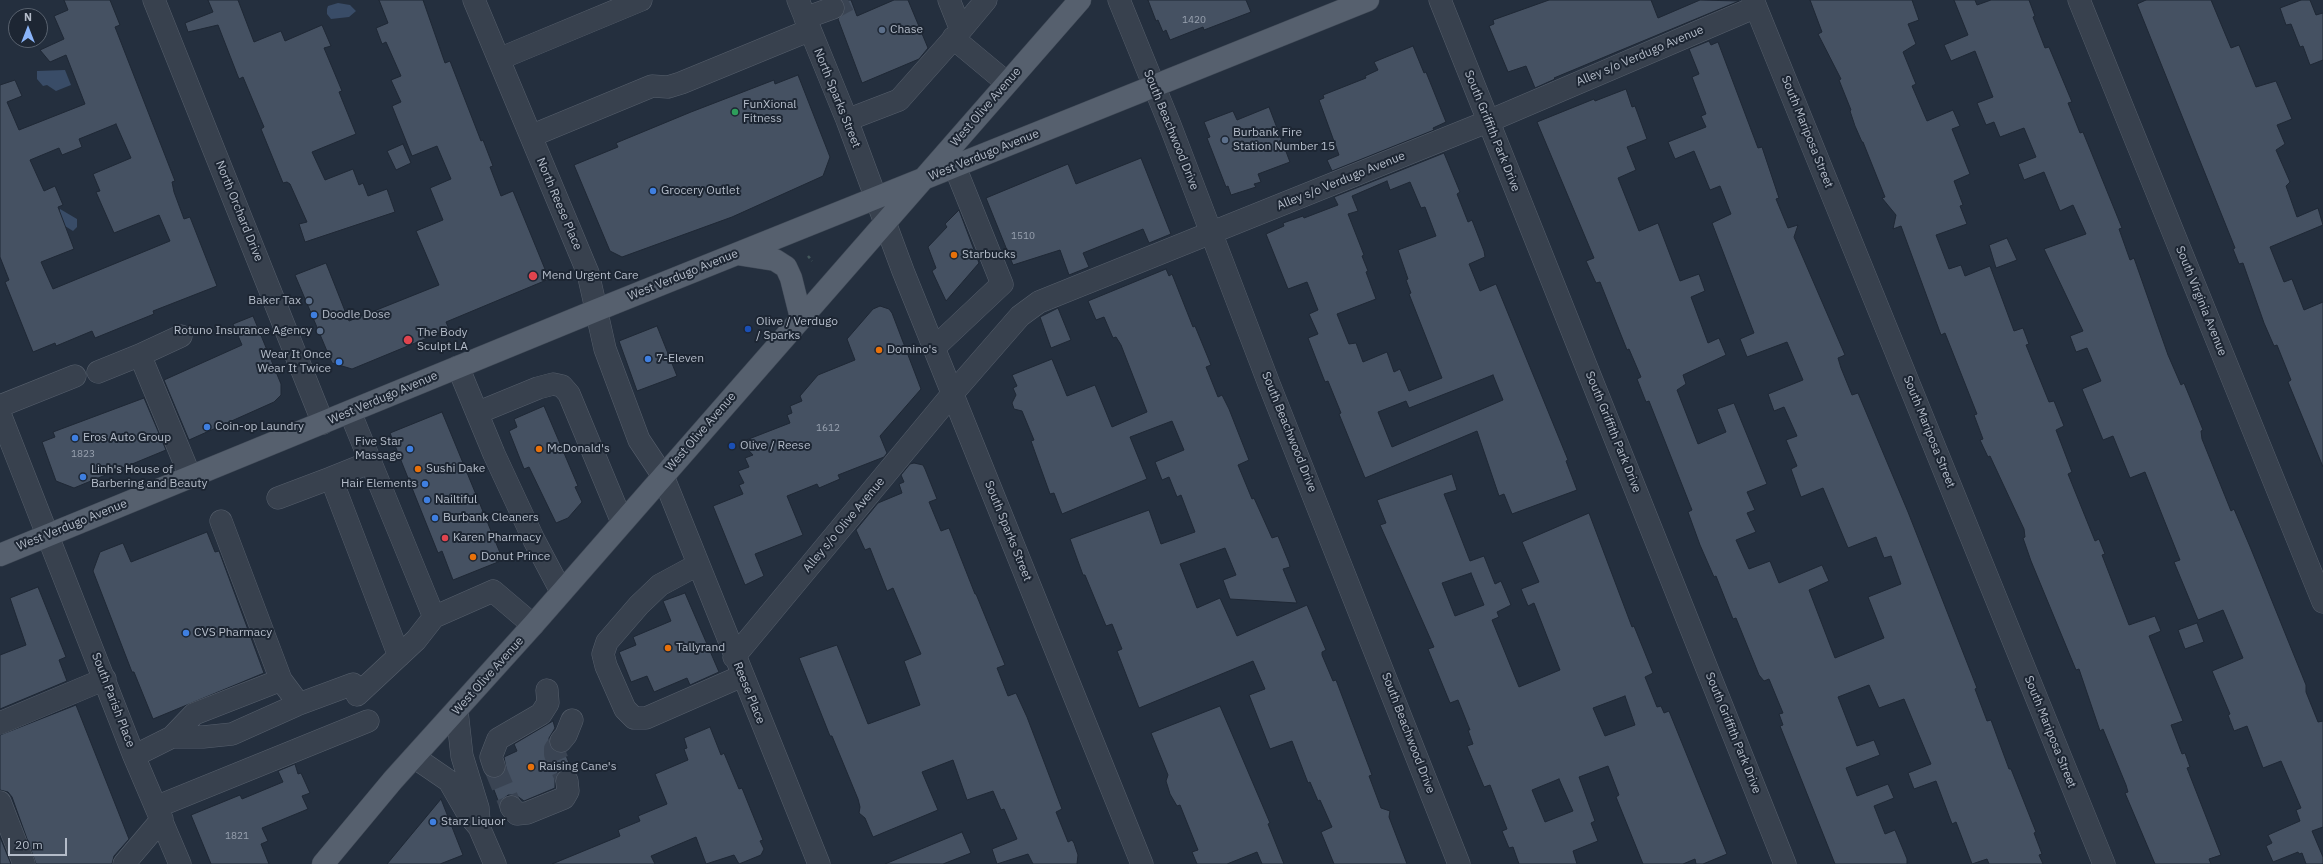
<!DOCTYPE html>
<html>
<head>
<meta charset="utf-8">
<style>
	body { margin:0 }
	#map { position:relative; width:2323px; height:864px; overflow:hidden; background:#242f3e; font-family:"IBM Plex Sans",sans-serif }
	canvas { display:block }
	.north { position:absolute; left:8px; top:8px; width:40px; height:40px; box-sizing:border-box; background:#1d2633; border:1px solid #59626f; border-radius:50%; rotate:0deg; font-size:11px; font-weight:700; line-height:16px; text-align:center; color:#b4bcc9 }
	.north::after { content:''; display:block; margin:auto; width:14px; height:18px; background:#8ab4f8; clip-path:polygon(50% 0,100% 100%,50% 72%,0 100%) }
	.scale { position:absolute; left:8px; top:838px; width:59px; height:18px; box-sizing:border-box; border:2px solid #b4bcc9; border-top:0; padding-left:5px; font-size:12px; line-height:14px; white-space:nowrap; color:#b4bcc9; -webkit-text-stroke:3px #1d2633; paint-order:stroke }
</style>
</head>
<body>
<div id="map">
<canvas width="2323" height="864"></canvas>
<div class="north">N</div>
<div class="scale">20 m</div>
</div>
<script>
const context = document.querySelector('canvas').getContext('2d');
context.lineJoin = 'round';
function paint(path, color) { context.fillStyle = color; context.fill(path, 'evenodd'); }
const shape = rows => new Path2D(rows.map(r => 'M' + r).join(''));
function strokePath(path, color, width, dash) { context.strokeStyle = color; context.lineWidth = width; context.lineCap = dash ? 'butt' : 'round'; context.setLineDash(dash || []); context.stroke(path); }
function label(font, color, halo, rows, align = 'center') {
  context.font = font + ' "IBM Plex Sans",sans-serif'; context.lineWidth = 4; context.setLineDash([]); context.textBaseline = 'middle'; context.strokeStyle = halo; context.fillStyle = color; for (const [text, x, y, turn = 0] of rows) {
    context.save(); context.translate(x, y); context.rotate((+turn || 0) * Math.PI / 180); context.textAlign = isNaN(turn) ? turn : align; if (halo) context.strokeText(text, 0, 0); context.fillText(text, 0, 0); context.restore();
  }
}
const water = shape([
	[338,3,350,5,356,11,349,17,331,19,327,14,327,9,328,6],
	[65,70,71,85,56,91,47,85,43,86,37,79,37,71],
	[60,209,77,219,77,227,73,231,65,226,59,216]
]);
const building = shape([
	[64,0,110,0,120,25,115,27,175,181,172,182,174,192,184,219,190,217,217,286,153,311,154,314,95,338,92,331,56,346,55,343,33,352,5,282,9,280,0,257,0,85,15,80,22,96,7,102,19,130,85,104,66,55,50,62,40,50,64,39,54,16,68,10,64,0],
	[116,124,131,158,93,174,100,191,96,192,114,233,159,215,170,241,53,289,41,262,74,249,58,207,63,205,55,186,44,191,30,160,59,148,62,155,82,147,79,139,116,124],
	[208,0,238,0,254,42,281,31,285,41,322,25,331,46,324,48,342,91,339,92,356,134,312,152,325,180,353,169,359,185,363,183,368,196,387,189,395,212,305,242,299,224,307,222,290,184,287,182,283,183,261,129,264,127,243,77,239,79,218,25,188,32,185,23,213,12,208,0],
	[379,0,423,0,445,63,450,61,481,141,483,140,493,166,490,167,501,196,513,191,549,279,446,322,449,329,352,369,332,363,295,275,326,263,349,321,439,285,416,231,443,220,430,188,451,179,437,146,412,156,392,106,401,102,391,80,401,76,386,42,382,44,376,28,388,23,379,0],
	[842,0,851,0,857,16,894,0,908,0,928,48,919,59,862,83,838,19,845,11,842,0],
	[1148,0,1246,0,1251,12,1204,30,1203,27,1170,40,1166,30,1163,32,1158,20,1156,21,1148,0],
	[1549,0,1651,0,1658,18,1700,0,1739,1,1554,78,1555,79,1535,88,1526,66,1508,72,1489,26,1494,24,1493,20,1549,0],
	[1810,0,1912,0,1919,20,1908,24,1916,44,1903,52,1916,84,1912,86,1927,121,1953,110,1960,126,1952,129,1970,174,1954,181,1963,205,1960,206,1967,224,1936,235,1949,269,1961,265,1965,276,1990,266,2014,331,2023,328,2029,344,2026,345,2049,402,2054,401,2064,426,2056,430,2072,472,2068,474,2095,541,2099,539,2105,554,2102,555,2129,625,2155,616,2161,631,2149,636,2183,721,2171,725,2182,754,2185,753,2190,767,2187,768,2221,855,2209,859,2211,864,2155,864,2125,793,2128,792,2126,785,2103,729,2100,731,2079,669,2076,670,2031,561,2023,538,2025,537,2024,529,1990,456,1988,457,1980,440,1983,439,1974,415,1977,414,1945,333,1941,335,1901,226,1893,229,1896,215,1882,198,1885,197,1863,142,1862,142,1855,126,1850,111,1851,110,1839,80,1841,79,1818,34,1822,32,1810,0],
	[1954,0,1975,0,1977,5,1991,0,2029,0,2035,16,2033,17,2045,48,2049,47,2072,102,2068,103,2080,133,2083,132,2122,228,2119,229,2130,260,2134,258,2168,355,2181,385,2184,383,2191,400,2203,430,2201,431,2202,439,2231,511,2234,509,2251,549,2306,685,2306,692,2318,722,2323,721,2323,827,2312,831,2323,857,2323,864,2306,864,2302,853,2299,854,2298,852,2273,862,2266,846,2272,843,2268,835,2300,821,2296,810,2301,808,2281,761,2263,768,2247,726,2234,731,2228,715,2230,714,2212,671,2243,658,2223,610,2198,620,2174,562,2180,560,2145,472,2130,478,2113,436,2103,440,2082,389,2101,381,2087,348,2076,352,2070,336,2083,331,2044,249,2086,234,2073,205,2060,211,2044,172,2024,180,2018,164,2036,157,2024,128,2000,137,1994,122,1986,125,1977,103,1993,97,1975,51,1951,61,1944,45,1968,35,1954,0],
	[2146,0,2211,0,2231,48,2239,45,2256,87,2276,81,2292,119,2277,125,2285,144,2276,150,2290,182,2286,186,2297,217,2318,208,2323,225,2270,247,2284,282,2292,279,2304,310,2323,302,2323,467,2288,382,2291,380,2277,345,2274,346,2264,323,2243,263,2239,264,2233,249,2235,248,2137,4,2146,0],
	[2301,0,2310,0,2316,15,2323,13,2323,60,2310,65,2303,46,2300,47,2291,24,2286,25,2280,8,2301,0],
	[1709,41,1711,45,1718,42,1758,148,1762,147,1779,198,1776,199,1788,228,1798,225,1794,237,1845,355,1838,358,1841,368,1852,395,1858,393,1908,512,1977,688,1975,689,1987,721,1991,720,2009,769,2011,769,2036,832,2034,833,2042,854,2039,855,2043,864,1989,864,1987,859,1972,864,1956,822,1952,824,1936,781,1914,789,1908,773,1931,764,1904,699,1879,708,1869,685,1838,697,1857,746,1874,740,1880,755,1846,768,1857,796,1888,784,1894,798,1874,806,1885,834,1895,830,1907,859,1907,864,1835,864,1780,726,1783,725,1779,714,1783,713,1769,679,1764,681,1759,675,1736,618,1733,619,1716,576,1714,577,1700,545,1688,512,1692,510,1649,401,1646,402,1637,379,1641,377,1629,349,1627,350,1600,282,1596,283,1586,261,1594,258,1537,122,1594,99,1595,101,1626,89,1632,107,1635,106,1647,139,1627,147,1636,170,1618,178,1639,231,1658,223,1680,281,1699,274,1705,291,1691,297,1708,343,1719,338,1726,355,1683,375,1686,384,1677,390,1698,444,1726,432,1717,409,1734,403,1767,484,1747,492,1755,510,1747,513,1756,532,1736,540,1749,569,1770,561,1779,583,1822,565,1829,581,1809,590,1835,658,1884,638,1868,597,1901,584,1891,556,1884,558,1876,537,1848,548,1823,488,1801,497,1791,469,1797,466,1786,440,1797,436,1784,407,1774,411,1768,394,1803,380,1787,342,1747,357,1740,339,1754,333,1712,223,1731,214,1720,186,1710,190,1694,151,1675,159,1668,142,1706,127,1701,116,1706,114,1692,77,1699,74,1689,49,1709,41],
	[1413,46,1424,73,1426,72,1446,122,1433,128,1434,130,1332,171,1327,160,1339,155,1319,100,1324,98,1323,95,1366,78,1365,76,1378,70,1374,62,1413,46],
	[798,75,830,157,823,176,732,217,622,257,610,251,574,165,618,147,616,143,691,112,774,80,775,84,798,75],
	[1269,107,1290,162,1258,174,1261,182,1254,184,1256,187,1231,195,1228,186,1226,187,1207,138,1210,137,1204,122,1233,111,1237,120,1269,107],
	[403,144,411,163,396,170,387,151,403,144],
	[1444,153,1460,192,1457,194,1468,222,1472,220,1484,251,1485,257,1469,264,1480,291,1496,284,1568,460,1566,461,1577,490,1512,514,1504,494,1499,496,1477,431,1365,478,1339,414,1341,413,1328,381,1325,382,1308,338,1318,334,1309,314,1318,310,1307,282,1288,289,1266,234,1284,226,1283,223,1303,216,1304,218,1338,205,1334,197,1444,153],
	[1387,181,1390,190,1410,182,1421,208,1425,207,1436,236,1398,250,1408,279,1406,280,1411,293,1409,294,1442,378,1409,391,1400,369,1394,372,1387,352,1363,362,1356,343,1349,344,1337,314,1376,299,1366,272,1368,271,1362,256,1364,255,1348,214,1358,211,1352,196,1387,181],
	[1493,375,1503,400,1392,447,1378,412,1406,401,1409,408,1493,375],
	[1141,158,1171,234,1149,243,1143,229,1083,253,1089,267,1069,275,1060,250,1013,265,986,198,1068,164,1076,184,1141,158],
	[959,210,979,263,946,301,932,271,936,268,928,247,947,227,945,224,959,210],
	[2007,238,2017,260,1996,268,1989,245,2007,238],
	[1166,269,1169,276,1172,274,1193,327,1195,326,1211,365,1206,367,1218,397,1222,395,1229,409,1249,460,1238,465,1252,499,1254,498,1272,538,1278,536,1289,563,1290,567,1283,569,1297,603,1230,599,1223,580,1236,575,1225,548,1180,564,1197,608,1220,598,1237,636,1307,605,1326,650,1322,652,1322,655,1333,681,1336,680,1372,775,1369,776,1381,808,1390,811,1389,817,1407,864,1334,864,1321,832,1332,827,1320,800,1318,801,1310,782,1308,783,1292,741,1270,749,1249,695,1265,689,1253,661,1139,708,1117,651,1122,649,1112,624,1106,626,1085,575,1083,575,1070,539,1149,510,1161,544,1195,532,1181,495,1177,497,1169,477,1162,480,1155,462,1184,450,1172,421,1130,437,1147,479,1062,514,1054,493,1050,494,1031,441,1034,440,1022,411,1014,409,1012,403,1016,395,1013,388,1017,386,1012,375,1052,359,1067,396,1095,385,1112,427,1147,412,1121,345,1116,337,1113,338,1104,317,1096,320,1088,301,1166,269],
	[880,306,889,309,892,313,921,389,880,436,887,453,884,457,838,475,840,479,819,488,817,484,787,496,803,535,755,554,764,576,745,585,713,506,743,494,739,485,744,483,738,471,749,467,745,458,753,455,741,442,790,423,787,415,792,413,790,406,802,401,800,396,818,375,855,360,847,339,873,309,880,306],
	[1058,308,1071,340,1051,348,1040,317,1058,308],
	[253,316,281,384,281,395,274,402,189,440,164,380,242,345,233,324,253,316],
	[657,326,677,376,637,391,619,341,657,326],
	[144,398,166,450,74,488,56,481,42,442,55,437,53,432,144,398],
	[544,406,578,486,575,487,582,502,568,518,556,523,529,467,524,469,509,431,517,427,514,419,544,406],
	[442,412,503,560,453,580,442,551,438,553,390,433,442,412],
	[914,463,923,465,925,469,937,499,929,502,941,531,949,528,975,594,976,594,1005,665,997,668,1008,696,1016,693,1027,717,1062,809,1056,812,1068,842,1072,840,1074,843,1078,855,1077,864,1033,864,1028,854,997,864,992,849,1017,839,1004,809,1001,810,993,791,967,800,953,760,922,772,938,810,873,837,865,818,859,813,860,807,858,799,832,736,830,736,799,658,837,645,868,724,920,705,904,661,921,654,893,588,887,591,870,548,865,550,856,530,878,503,902,493,899,484,904,482,901,475,910,464,914,463],
	[1452,474,1457,490,1444,494,1470,561,1484,556,1495,584,1501,581,1511,605,1497,612,1499,617,1492,620,1519,687,1560,670,1534,603,1528,606,1521,589,1539,582,1522,542,1589,513,1632,627,1634,626,1653,673,1645,677,1657,707,1661,706,1664,713,1669,711,1727,854,1703,864,1696,864,1695,859,1683,864,1643,864,1616,797,1619,795,1608,766,1579,777,1595,821,1591,823,1598,841,1573,851,1577,864,1519,864,1513,847,1509,848,1502,831,1507,829,1490,785,1484,787,1467,746,1473,744,1468,730,1470,730,1458,700,1450,703,1428,649,1434,647,1380,525,1386,523,1377,500,1452,474],
	[1471,573,1484,605,1455,616,1442,583,1471,573],
	[1625,696,1635,725,1605,736,1593,708,1625,696],
	[1559,779,1573,811,1545,822,1532,790,1559,779],
	[207,532,215,552,219,551,264,673,153,719,134,672,132,672,93,571,100,552,123,543,131,562,207,532],
	[38,587,66,657,59,660,67,681,0,709,0,655,26,645,10,598,38,587],
	[685,593,719,672,690,685,687,678,654,692,647,676,631,682,619,652,636,645,633,637,671,621,663,601,685,593],
	[2197,623,2204,642,2185,649,2178,630,2197,623],
	[76,705,129,839,114,856,112,864,36,864,12,797,8,792,0,790,0,735,76,705],
	[1220,706,1270,823,1268,824,1284,864,1262,864,1257,852,1227,864,1197,864,1192,852,1198,850,1180,805,1177,806,1170,794,1166,781,1168,775,1151,733,1220,706],
	[553,721,555,728,549,738,549,746,558,753,565,753,572,770,565,769,559,771,555,776,555,788,524,801,516,795,508,795,499,803,489,777,498,778,504,774,506,768,504,757,517,751,514,744,553,721],
	[710,727,721,755,724,753,739,789,742,788,763,840,760,841,764,849,761,855,739,864,734,855,706,864,696,837,651,856,655,864,552,864,620,836,618,830,640,821,638,816,667,804,655,774,688,760,684,749,687,748,684,738,710,727],
	[295,764,298,774,301,773,310,793,302,796,308,809,262,828,268,841,261,844,269,864,211,864,191,815,240,795,242,799,283,782,278,771,295,764],
	[441,799,463,855,440,864,387,864,441,799],
	[962,832,971,853,943,864,885,864,962,832],
	[0,837,11,864,0,864,0,837]
]);
const minorTunnel = shape([
	[833,8,848,0],
	[561,741,555,749,555,754,567,781],
	[494,766,511,807]
]);
const path = shape([
	[808,256,812,261]
]);
const minor = shape([
	[154,0,323,423],
	[474,0,588,273,605,349,639,440,663,476,819,864],
	[798,0,847,120,903,271,1142,864],
	[1119,0,1170,125,1269,384,1459,864],
	[1440,0,1785,864],
	[1753,0,2104,864],
	[2079,0,2323,602],
	[805,18,833,8],
	[961,30,986,0],
	[953,38,1007,83],
	[499,59,641,0],
	[847,120,899,100,961,30,949,0],
	[531,136,652,86,668,87,681,83,810,30],
	[181,336,140,355,190,476],
	[934,348,1002,284,955,167],
	[458,367,494,454,534,540,561,591],
	[98,372,140,355],
	[0,406,75,376],
	[350,412,434,617],
	[477,413,538,388,553,384,562,386,569,394,622,522],
	[0,414,134,756,180,864],
	[371,462,331,478,399,656],
	[278,498,331,478],
	[221,521,281,680,299,704],
	[697,565,660,585,639,605,607,642,603,654,606,666,625,709,634,718,646,718,742,676],
	[734,657,953,393,1020,316,1039,302,1489,121,1756,7],
	[357,695,416,640,434,617,493,591,533,625],
	[457,711,462,756,478,808,479,821],
	[0,723,105,679],
	[172,737,203,737,232,734,299,704,353,684],
	[561,741,566,735,572,720],
	[134,756,172,737,194,714,281,680],
	[414,757,449,781,468,814,479,827,495,864],
	[494,766,491,757,498,739,541,714,548,703,547,690],
	[0,802,24,864],
	[156,807,368,721],
	[511,807,517,814,527,813,564,798,568,791,567,781],
	[124,864,162,819]
]);
const major = shape([
	[737,254,775,260,786,267,791,278,801,318],
	[0,555,597,310,1368,0],
	[323,864,393,780,533,625,1080,0]
]);
const markers = [
	[882,30,4,"#5c6f8a"],
	[735,112,4,"#2e9e5b"],
	[1225,140,4,"#5c6f8a"],
	[653,191,4,"#3f7fe0"],
	[954,255,4,"#e8710a"],
	[533,276,5,"#e0444e"],
	[309,301,4,"#5c6f8a"],
	[314,315,4,"#3f7fe0"],
	[748,329,4,"#1a4fb4"],
	[320,331,4,"#5c6f8a"],
	[408,340,5,"#e0444e"],
	[879,350,4,"#e8710a"],
	[648,359,4,"#3f7fe0"],
	[339,362,4,"#3f7fe0"],
	[207,427,4,"#3f7fe0"],
	[75,438,4,"#3f7fe0"],
	[732,446,4,"#1a4fb4"],
	[410,449,4,"#3f7fe0"],
	[539,449,4,"#e8710a"],
	[418,469,4,"#e8710a"],
	[83,477,4,"#3f7fe0"],
	[425,484,4,"#3f7fe0"],
	[427,500,4,"#3f7fe0"],
	[435,518,4,"#3f7fe0"],
	[445,538,4,"#e0444e"],
	[473,557,4,"#e8710a"],
	[186,633,4,"#3f7fe0"],
	[668,648,4,"#e8710a"],
	[531,767,4,"#e8710a"],
	[433,822,4,"#3f7fe0"]
];
const numberNames = [
	["1420",1194,20],
	["1510",1023,236],
	["1612",828,428],
	["1823",83,454],
	["1821",237,836]
];
const poiNames = [
	["Chase",890,30],
	["FunXional",743,105],
	["Fitness",743,119],
	["Burbank Fire",1233,133],
	["Station Number 15",1233,147],
	["Grocery Outlet",661,191],
	["Starbucks",962,255],
	["Mend Urgent Care",542,276],
	["Baker Tax",301,301,"right"],
	["Doodle Dose",322,315],
	["Olive / Verdugo",756,322],
	["/ Sparks",756,336],
	["Rotuno Insurance Agency",312,331,"right"],
	["The Body",417,333],
	["Sculpt LA",417,347],
	["Domino's",887,350],
	["Wear It Once",331,355,"right"],
	["Wear It Twice",331,369,"right"],
	["7-Eleven",656,359],
	["Coin-op Laundry",215,427],
	["Eros Auto Group",83,438],
	["Five Star",402,442,"right"],
	["Massage",402,456,"right"],
	["Olive / Reese",740,446],
	["McDonald's",547,449],
	["Sushi Dake",426,469],
	["Linh's House of",91,470],
	["Barbering and Beauty",91,484],
	["Hair Elements",417,484,"right"],
	["Nailtiful",435,500],
	["Burbank Cleaners",443,518],
	["Karen Pharmacy",453,538],
	["Donut Prince",481,557],
	["CVS Pharmacy",194,633],
	["Tallyrand",676,648],
	["Raising Cane's",539,767],
	["Starz Liquor",441,822]
];
const streetNames = [
	["Alley s/o Verdugo Avenue",1640,56,-23],
	["North Sparks Street",837,98,68],
	["West Olive Avenue",986,107,-49],
	["South Beachwood Drive",1171,130,68],
	["South Griffith Park Drive",1492,131,68],
	["South Mariposa Street",1807,132,68],
	["West Verdugo Avenue",984,155,-22],
	["Alley s/o Verdugo Avenue",1341,181,-22],
	["North Reese Place",559,204,67],
	["North Orchard Drive",239,211,68],
	["West Verdugo Avenue",683,275,-22],
	["South Virginia Avenue",2201,301,68],
	["West Verdugo Avenue",383,398,-23],
	["West Olive Avenue",701,432,-49],
	["South Beachwood Drive",1289,432,68],
	["South Griffith Park Drive",1613,432,68],
	["South Mariposa Street",1929,432,68],
	["West Verdugo Avenue",72,525,-22],
	["Alley s/o Olive Avenue",844,525,-50],
	["South Sparks Street",1008,531,68],
	["West Olive Avenue",488,676,-48],
	["Reese Place",749,693,68],
	["South Parish Place",113,700,69],
	["South Mariposa Street",2050,732,68],
	["South Beachwood Drive",1408,733,69],
	["South Griffith Park Drive",1733,733,68]
];
paint(water, '#394c67');
paint(building, '#455162');
strokePath(building, '#1f2835', 1);
strokePath(minorTunnel, '#3a4453', 22, [22, 11]);
strokePath(minor, '#565f6c', 23);
strokePath(major, '#414a57', 23);
strokePath(path, '#44595c', 2.5, [3, 3]);
strokePath(minor, '#38414e', 22);
strokePath(major, '#56606e', 22);
for (const [x, y, r, color] of markers) { const dot = new Path2D(); dot.arc(x, y, r, 0, 2 * Math.PI); context.fillStyle = color; context.fill(dot); strokePath(dot, '#1d2633', 1.5); }
label('10px', '#98a1af', null, numberNames);
label('12px', '#b4bcc9', '#1d2633', poiNames, 'left');
label('12px', '#b4bcc9', '#1d2633', streetNames);
</script>
</body>
</html>
